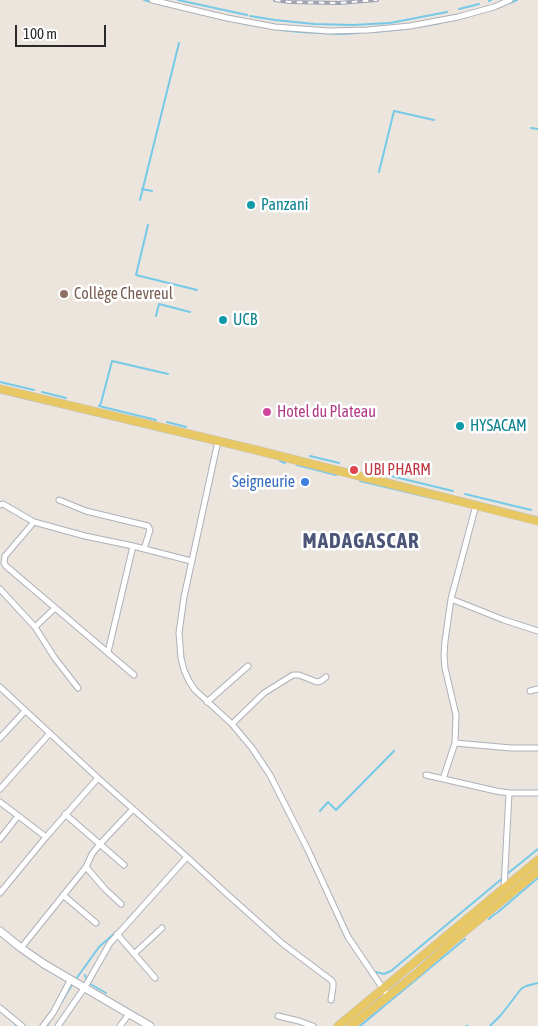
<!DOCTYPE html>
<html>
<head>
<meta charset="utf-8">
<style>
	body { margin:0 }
	#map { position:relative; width:538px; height:1026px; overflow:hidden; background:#ebe5dd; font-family:"Asap Condensed",sans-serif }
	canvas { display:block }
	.scale { position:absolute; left:15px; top:25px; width:91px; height:22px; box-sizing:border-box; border:2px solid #2a2a2a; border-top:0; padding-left:6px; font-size:15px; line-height:18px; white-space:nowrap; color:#2a2a2a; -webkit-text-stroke:4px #fff; paint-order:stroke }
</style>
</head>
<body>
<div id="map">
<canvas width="538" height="1026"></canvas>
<div class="scale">100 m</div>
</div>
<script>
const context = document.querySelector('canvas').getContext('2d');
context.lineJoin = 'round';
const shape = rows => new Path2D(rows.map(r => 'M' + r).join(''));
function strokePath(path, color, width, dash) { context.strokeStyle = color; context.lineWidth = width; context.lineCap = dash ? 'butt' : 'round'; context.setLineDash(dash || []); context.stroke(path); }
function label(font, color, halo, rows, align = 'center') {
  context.font = font + ' "Asap Condensed",sans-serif'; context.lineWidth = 5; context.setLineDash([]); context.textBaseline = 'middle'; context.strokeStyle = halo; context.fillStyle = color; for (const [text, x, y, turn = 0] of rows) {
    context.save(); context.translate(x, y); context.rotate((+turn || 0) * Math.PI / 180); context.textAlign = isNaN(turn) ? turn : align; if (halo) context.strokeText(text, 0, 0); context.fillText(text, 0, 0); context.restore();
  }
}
const stream = shape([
	[144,0,151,2],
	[178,0,247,15],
	[489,1,491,0],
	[510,3,517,0],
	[459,9,479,4],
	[250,16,275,20,314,24,352,25,390,23,447,12],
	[244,24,252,25],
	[418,27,441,23],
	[281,30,300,32,340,34,358,33],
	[373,32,404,29],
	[531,128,538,129],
	[379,172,394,111,434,120],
	[142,189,152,191],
	[140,200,179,43],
	[148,225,136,275,197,290],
	[156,316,159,304,190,312],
	[0,382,34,390],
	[42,392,66,398],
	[156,420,99,406,101,403,112,361,168,374],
	[167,422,186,427],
	[310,456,339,463],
	[280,461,285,463],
	[297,465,336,475],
	[366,470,453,491],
	[360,481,436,499],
	[465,494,531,510],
	[320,811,328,802,336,810,394,751],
	[507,874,538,849],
	[519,894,538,878],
	[497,913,518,895],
	[128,919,135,912],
	[489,919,495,914],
	[376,972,384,974,391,971,504,877],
	[85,975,87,982,106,993],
	[76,979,99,947,116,932],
	[61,1003,73,983],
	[15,1024,17,1026],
	[47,1026,52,1017],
	[360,1026,465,939],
	[466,1026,468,1026],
	[490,1026,501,1015,521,989,526,986,538,983]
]);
const street = shape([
	[152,0,227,18,275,27,329,31,368,30,410,26,458,17,494,7,510,0],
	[218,441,184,597,179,633,181,658,184,670,189,681,195,690,232,724,252,748,270,775,308,850,348,937,388,996],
	[59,500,86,511,148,526,150,530,144,549],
	[0,505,3,504,34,522,85,536,133,546,191,561],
	[34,522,5,556,4,563,6,566,134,675],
	[0,589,35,627,54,657,78,688],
	[451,599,504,620,538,631],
	[35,627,55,608],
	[108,652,133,546],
	[0,687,98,778,187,857,227,894,283,944,331,980,333,983,333,987,331,1000],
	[530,691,538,689],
	[207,702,248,666],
	[232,724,264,693,293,675,299,675,317,682,321,681,326,677],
	[0,738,25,711],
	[455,743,511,748,538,748],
	[426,775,496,791,509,793,538,793],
	[443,779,455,743,456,715,445,668,444,655,445,641,451,599,476,505],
	[0,789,50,733],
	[0,802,46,837],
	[65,814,124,865],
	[0,839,18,816],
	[86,867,105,889,121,904],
	[504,889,509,793],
	[0,893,46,837,98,778],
	[63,895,96,923],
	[117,934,155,978],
	[21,948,86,867,92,854,100,844,133,809],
	[134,954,162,928],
	[0,1008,22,1026],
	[278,1016,299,1021,313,1026],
	[43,1026,53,1013,71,979],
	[58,1026,85,987,110,943,187,857],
	[120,1026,129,1014]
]);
const secondary = shape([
	[0,931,21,948,44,964,150,1026]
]);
const primary = shape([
	[0,389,256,450,538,521],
	[338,1026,538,860],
	[351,1026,417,973,452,942,538,871]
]);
const rail = shape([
	[275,0,289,2,339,3,377,0]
]);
const markers = [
	[251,205,5,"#0f9aa8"],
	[64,294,5,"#8d6e63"],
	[223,320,5,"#0f9aa8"],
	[267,412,5,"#d1479c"],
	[460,426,5,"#0f9aa8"],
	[354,470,5,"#e0444e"],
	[305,482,5,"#3f7fe0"]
];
const cultureNames = [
	["Panzani",261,205],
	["UCB",233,320],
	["HYSACAM",470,426]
];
const educationNames = [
	["Collège Chevreul",74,294]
];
const hotelNames = [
	["Hotel du Plateau",277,412]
];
const healthNames = [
	["UBI PHARM",364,470]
];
const shopNames = [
	["Seigneurie",295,482]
];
const districtNames = [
	["MADAGASCAR",361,541]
];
strokePath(stream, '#76cae7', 2);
strokePath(street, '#aeb0ba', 7);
strokePath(secondary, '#aeb0ba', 9);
strokePath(primary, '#c3c3c3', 9);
strokePath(street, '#fff', 5);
strokePath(secondary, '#fff', 7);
strokePath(primary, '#e8c865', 8);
strokePath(rail, '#a0a3b3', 4);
strokePath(rail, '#fff', 2, [5.5]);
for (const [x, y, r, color] of markers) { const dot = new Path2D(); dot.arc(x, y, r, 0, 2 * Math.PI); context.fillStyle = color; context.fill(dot); strokePath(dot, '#fff', 2); }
label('16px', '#0d838f', '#fff', cultureNames, 'left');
label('16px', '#785e54', '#fff', educationNames, 'left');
label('16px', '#b23c85', '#fff', hotelNames, 'left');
label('16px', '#be3a42', '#fff', healthNames, 'left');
label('16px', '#366cbe', '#fff', shopNames, 'right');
context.letterSpacing = '1px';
label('bold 21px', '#4d5578', '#fff', districtNames);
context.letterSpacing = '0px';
</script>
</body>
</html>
